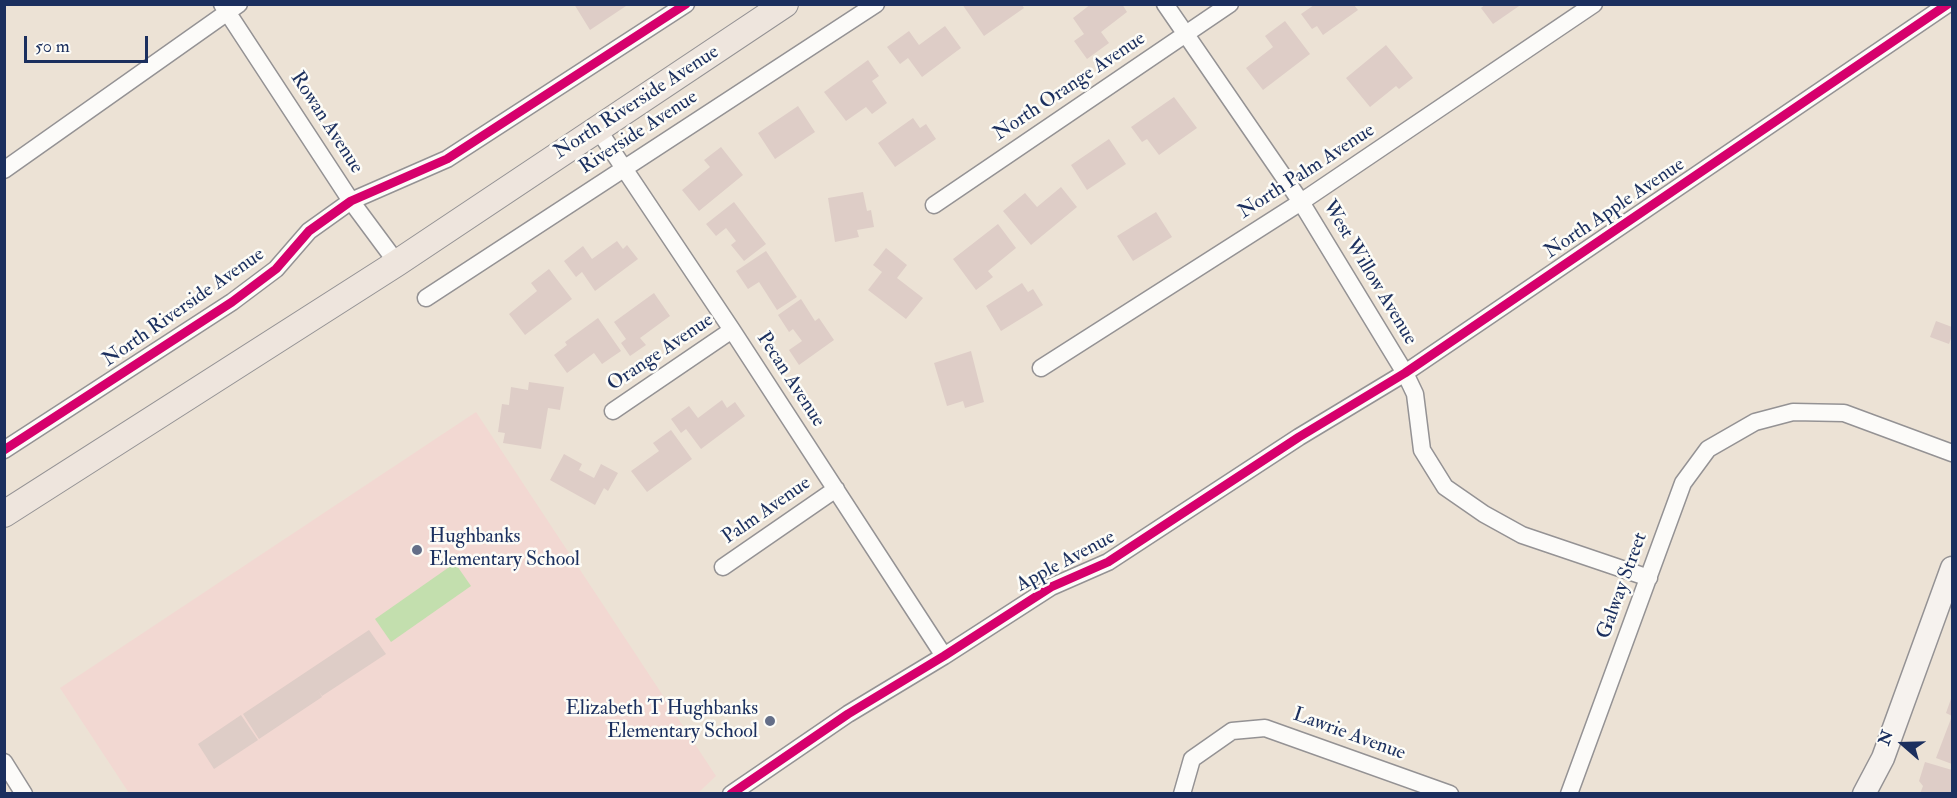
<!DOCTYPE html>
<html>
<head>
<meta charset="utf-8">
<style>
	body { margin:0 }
	#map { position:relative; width:1957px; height:798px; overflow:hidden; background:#ece2d5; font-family:"IM FELL Double Pica",serif }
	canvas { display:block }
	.frame { position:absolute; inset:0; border:6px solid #1b2f5e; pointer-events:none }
	.north { position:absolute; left:1873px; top:714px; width:60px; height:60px; -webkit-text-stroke:4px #fdfcf7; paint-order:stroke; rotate:290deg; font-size:16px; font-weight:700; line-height:24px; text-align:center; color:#1b2f5e }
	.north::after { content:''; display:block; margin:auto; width:21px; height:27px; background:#1b2f5e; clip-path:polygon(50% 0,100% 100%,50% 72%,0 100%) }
	.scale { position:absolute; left:24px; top:36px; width:124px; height:27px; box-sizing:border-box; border:3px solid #1b2f5e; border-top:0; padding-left:8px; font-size:18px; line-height:21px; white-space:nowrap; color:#1b2f5e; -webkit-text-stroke:4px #fdfcf7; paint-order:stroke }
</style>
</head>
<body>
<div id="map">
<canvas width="1957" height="798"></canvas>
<div class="frame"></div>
<div class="north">N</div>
<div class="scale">50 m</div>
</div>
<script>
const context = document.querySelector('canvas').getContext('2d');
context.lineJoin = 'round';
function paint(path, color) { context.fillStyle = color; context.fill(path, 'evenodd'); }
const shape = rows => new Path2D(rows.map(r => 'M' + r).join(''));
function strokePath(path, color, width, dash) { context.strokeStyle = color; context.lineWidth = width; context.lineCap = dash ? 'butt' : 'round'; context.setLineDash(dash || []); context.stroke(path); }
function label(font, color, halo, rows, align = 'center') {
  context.font = font + ' "IM FELL Double Pica",serif'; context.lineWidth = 5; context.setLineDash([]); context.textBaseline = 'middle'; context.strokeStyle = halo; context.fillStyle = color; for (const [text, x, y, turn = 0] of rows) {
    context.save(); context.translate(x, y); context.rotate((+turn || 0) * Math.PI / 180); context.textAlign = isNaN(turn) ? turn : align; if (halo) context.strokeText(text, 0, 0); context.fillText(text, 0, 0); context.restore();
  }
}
const built = shape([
	[476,412,716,776,697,794,129,793,60,688]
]);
const green = shape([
	[455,563,471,586,391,642,375,619]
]);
const building = shape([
	[574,4,629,4,590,30],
	[962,4,1021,4,1024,8,984,36],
	[1091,4,1122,4,1127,12,1101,32,1109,43,1087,59,1074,41,1084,34,1073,18],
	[1486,4,1522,4,1493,24,1481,8],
	[1314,5,1354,5,1358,10,1323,35,1317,26,1312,29,1301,14],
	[1285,21,1310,54,1263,90,1246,68,1273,47,1265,36],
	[945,26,961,48,922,77,908,58,900,64,887,47,909,31,919,45],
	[1386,45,1413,78,1399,89,1396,86,1370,107,1346,78],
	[868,60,879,76,872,81,887,103,872,114,866,107,846,121,824,92],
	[1174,97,1197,128,1159,155,1147,139,1142,142,1131,127],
	[798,106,815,132,775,159,758,133],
	[913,118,920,128,926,124,936,139,895,167,878,143],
	[1109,139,1126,164,1087,190,1071,165],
	[721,147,743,175,699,211,682,190,710,167,704,160],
	[1061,187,1077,207,1031,245,1003,211,1025,193,1037,207],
	[863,192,867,211,871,210,874,227,857,230,859,237,835,242,828,198],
	[734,202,766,244,744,261,731,245,736,241,726,228,716,236,706,224],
	[1156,212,1172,237,1133,261,1117,236],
	[998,224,1016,248,988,271,993,277,976,290,953,259],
	[617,241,623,249,627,245,638,259,595,291,582,272,576,277,564,261,583,246,592,259],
	[886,248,907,265,897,278,923,298,906,319,868,290,882,272,873,265],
	[766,251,797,297,777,310,759,282,748,289,736,271],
	[549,269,572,299,525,335,509,314,537,291,531,283],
	[1022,283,1028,292,1033,289,1043,305,1001,331,986,306],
	[654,293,670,316,640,338,646,345,630,356,621,343,626,339,614,322],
	[801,299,815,321,819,318,834,340,799,365,789,350,802,341,793,329,789,332,778,315],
	[598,318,621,351,602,364,594,353,567,373,554,355,567,345,565,342],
	[1936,321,1952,327,1952,336,1949,344,1930,337],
	[971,351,984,402,965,408,963,401,947,406,934,363],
	[529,382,564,387,560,410,548,408,541,449,503,443,505,433,498,432,502,404,509,405,511,387,528,390],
	[722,400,727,408,735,402,745,416,701,449,686,429,681,433,671,419,689,406,698,418],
	[671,430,692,459,647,492,631,471,659,451,653,443],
	[564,454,582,464,579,470,594,478,601,464,618,473,608,491,604,488,595,505,550,480],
	[369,630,386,654,322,696,319,691,322,697,259,739,243,714],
	[1952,696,1952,764,1936,758,1952,716,1946,713],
	[241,715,258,740,214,769,198,744],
	[1925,762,1952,770,1952,794,1920,794,1923,786,1919,781]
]);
const street = shape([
	[222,4,351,201,397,263],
	[1165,4,1301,202,1405,373,1415,394,1422,450,1445,487,1484,514,1522,535,1649,578],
	[597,128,732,330,944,656],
	[4,170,239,4],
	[934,205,1230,4],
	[426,298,876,4],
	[1041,368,1301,202,1594,4],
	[613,411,732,330],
	[4,450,232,302,276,269,309,231,351,201,447,159,686,4],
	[723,567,836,489],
	[4,762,24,794],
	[731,794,848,714,944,656,1051,587,1108,562,1299,437,1405,373,1948,4],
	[1182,794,1192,759,1232,731,1265,728,1450,794],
	[1569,794,1683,483,1708,449,1755,422,1793,412,1844,413,1952,453]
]);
const secondary = shape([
	[1864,794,1883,758,1952,568]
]);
const primary = shape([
	[4,514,397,263,785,4]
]);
const cycleway = shape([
	[4,450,232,302,276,269,309,231,351,201,447,159,686,4],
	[731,794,848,714,944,656,1051,587,1108,562,1299,437,1405,373,1948,4]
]);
const markers = [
	[417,550,6,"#646e88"],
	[770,721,6,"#646e88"]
];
const streetNames = [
	["North Orange Avenue",1070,87,-34],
	["North Riverside Avenue",637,103,-33],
	["Rowan Avenue",326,123,57],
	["Riverside Avenue",639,133,-33],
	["North Palm Avenue",1307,172,-33],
	["North Apple Avenue",1615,209,-34],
	["West Willow Avenue",1369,273,59],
	["North Riverside Avenue",184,308,-35],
	["Orange Avenue",661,353,-34],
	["Pecan Avenue",790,380,57],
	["Palm Avenue",767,511,-35],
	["Apple Avenue",1066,562,-28],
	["Galway Street",1623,586,-70],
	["Lawrie Avenue",1349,735,20]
];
const poiNames = [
	["Hughbanks",429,538],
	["Elementary School",429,561],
	["Elizabeth T Hughbanks",758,710,"right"],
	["Elementary School",758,733,"right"]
];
paint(built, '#f2d8d2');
paint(green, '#c3dfae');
paint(building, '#decdc7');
strokePath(street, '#949294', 19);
strokePath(secondary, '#949294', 25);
strokePath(primary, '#949294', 28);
strokePath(street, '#fcfbf9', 16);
strokePath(secondary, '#f6f2ee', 22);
strokePath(primary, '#eee5dd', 26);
strokePath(cycleway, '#d6006c', 9);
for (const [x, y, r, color] of markers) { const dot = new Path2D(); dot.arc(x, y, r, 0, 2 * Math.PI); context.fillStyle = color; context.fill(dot); strokePath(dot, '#fdfcf7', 2); }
label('20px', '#1b2f5e', '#fdfcf7', streetNames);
label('20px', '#1b2f5e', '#fdfcf7', poiNames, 'left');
</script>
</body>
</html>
